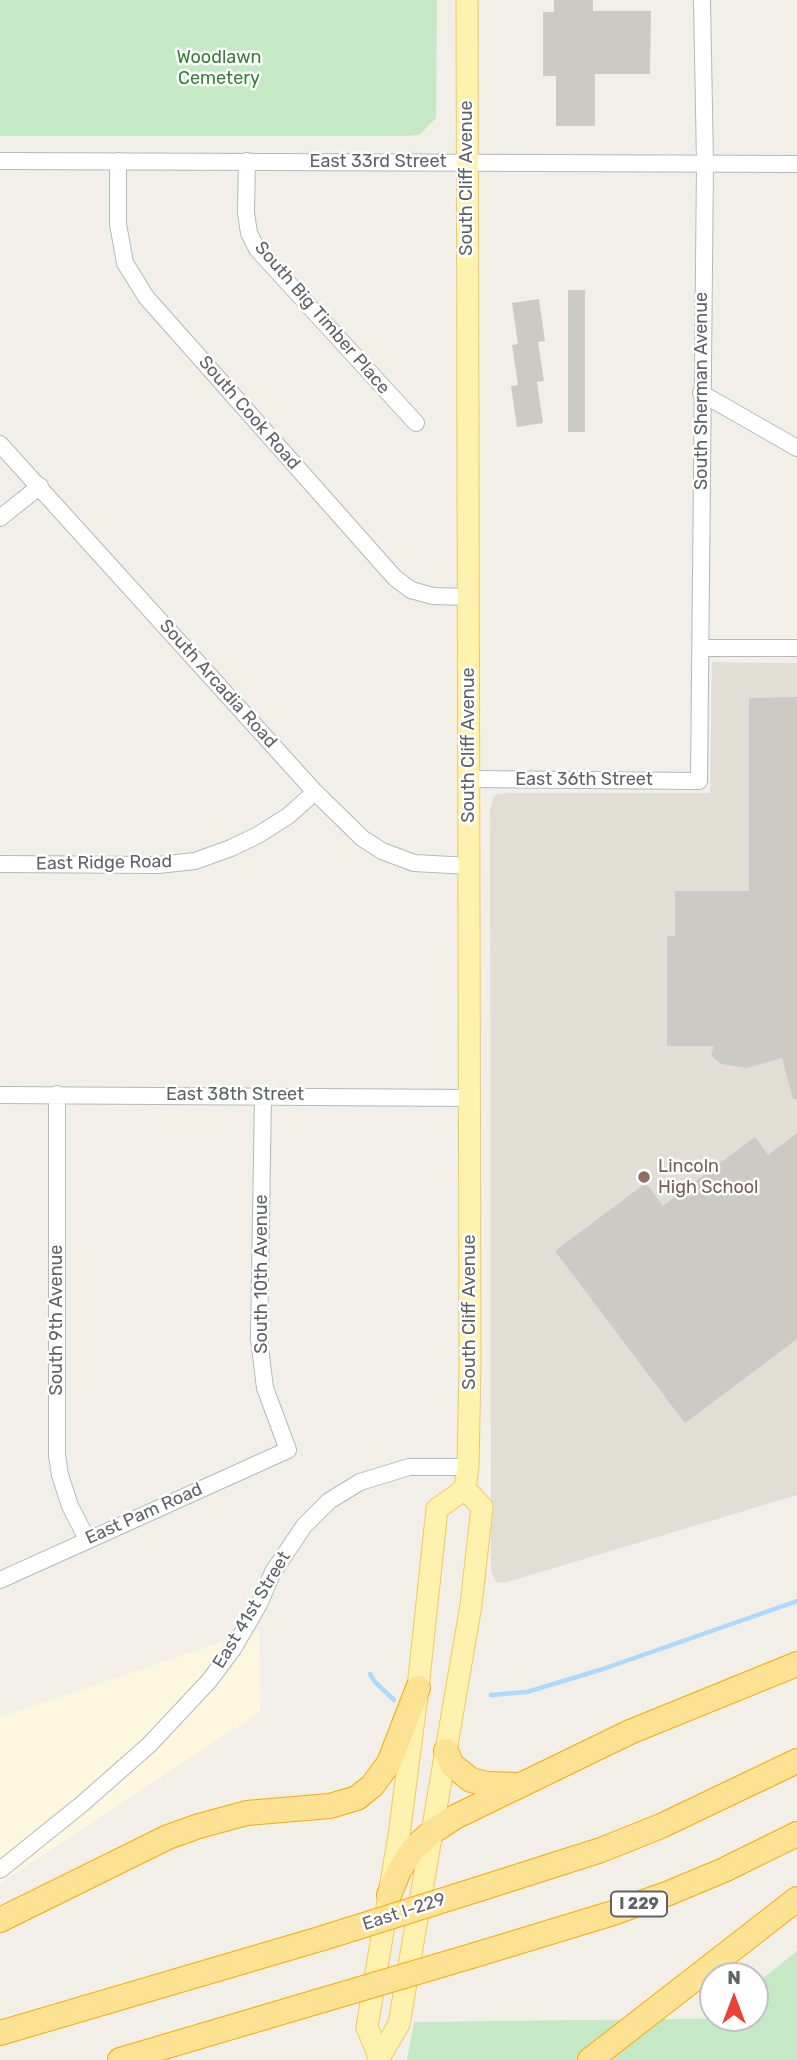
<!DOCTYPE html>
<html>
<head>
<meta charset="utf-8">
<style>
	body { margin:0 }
	#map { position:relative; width:797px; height:2060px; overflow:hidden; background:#f1efe8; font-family:Rubik,sans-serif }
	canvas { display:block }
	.north { position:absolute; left:699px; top:1962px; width:70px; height:70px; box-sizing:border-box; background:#fff; border:2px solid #bfc1c3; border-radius:50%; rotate:0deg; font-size:19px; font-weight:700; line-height:28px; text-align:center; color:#5f6368 }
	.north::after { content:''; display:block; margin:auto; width:24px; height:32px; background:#ea4335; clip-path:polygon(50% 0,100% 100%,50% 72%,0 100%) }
</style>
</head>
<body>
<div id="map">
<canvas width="797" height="2060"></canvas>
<div class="north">N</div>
</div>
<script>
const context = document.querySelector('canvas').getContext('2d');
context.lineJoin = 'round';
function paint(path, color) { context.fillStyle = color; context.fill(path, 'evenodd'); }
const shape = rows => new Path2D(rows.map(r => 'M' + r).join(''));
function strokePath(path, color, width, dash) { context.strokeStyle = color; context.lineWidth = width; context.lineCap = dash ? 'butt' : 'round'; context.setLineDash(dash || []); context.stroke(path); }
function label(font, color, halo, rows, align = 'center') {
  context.font = font + ' Rubik,sans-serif'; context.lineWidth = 5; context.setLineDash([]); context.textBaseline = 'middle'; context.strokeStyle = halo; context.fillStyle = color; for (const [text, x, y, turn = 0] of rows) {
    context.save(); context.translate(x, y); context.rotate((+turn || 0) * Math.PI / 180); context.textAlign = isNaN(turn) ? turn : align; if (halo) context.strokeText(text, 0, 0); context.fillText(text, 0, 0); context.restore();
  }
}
const commercial = shape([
	[259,1630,260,1712,0,1883,0,1717]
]);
const education = shape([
	[712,662,797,663,797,1495,504,1583,496,1582,491,1572,490,811,493,798,497,794,507,793,710,793]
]);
const green = shape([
	[0,0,437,0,436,118,419,135,402,136,0,136],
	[797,1951,797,2060,407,2060,414,2022,755,2018,755,1985]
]);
const stream = shape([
	[370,1674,375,1682,394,1700],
	[491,1695,527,1692,603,1669,797,1601]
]);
const building = shape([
	[554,0,593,0,593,11,651,11,650,74,595,74,595,126,556,126,556,76,543,76,543,12,554,12],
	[568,290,585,290,585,432,568,432],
	[539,299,545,341,538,342,544,381,537,382,543,423,517,427,511,386,518,385,512,345,518,344,512,303],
	[797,697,797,1099,793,1099,782,1058,747,1068,721,1064,711,1055,714,1046,667,1046,667,936,675,936,675,891,749,891,749,698],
	[797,1133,797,1339,685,1423,555,1251,646,1183,663,1206,755,1137,768,1155]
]);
const minor = shape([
	[0,161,797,164],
	[118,161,118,224,125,263,146,297,395,578,411,590,433,596,469,597],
	[247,161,246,213,249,233,257,249,416,423],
	[701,393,797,448],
	[0,444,315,792,362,838,382,851,414,863,470,866],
	[0,518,40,486],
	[701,648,797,648],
	[469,779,699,781,705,163,702,0],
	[0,864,158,865,195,861,231,848,258,835,288,816,315,792],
	[57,1094,57,1455,60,1475,70,1506,87,1539],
	[0,1095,470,1098],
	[0,1580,288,1450,265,1388,259,1339,263,1095],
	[0,1870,82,1804,149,1745,209,1681,233,1649,259,1604,273,1572,304,1526,329,1501,360,1482,409,1467,468,1467]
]);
const major = shape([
	[379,2057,367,2027,399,1835,418,1688,437,1509,465,1489,468,1467,470,1365,467,0],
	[378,2060,399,2024,471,1605,482,1507,465,1489]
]);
const highway = shape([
	[446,1751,452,1765,471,1780,487,1784,520,1785],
	[479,1889,601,1850,661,1826,797,1761],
	[389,1895,399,1871,414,1848,432,1832,455,1817,630,1732,797,1664],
	[0,1920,168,1837,199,1826,247,1813,330,1806,357,1798,372,1786,389,1763,418,1688],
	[475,1955,613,1913,669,1893,724,1870,797,1834],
	[0,2033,323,1938],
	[120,2060,323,2000],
	[590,2060,797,1899]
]);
const highwayBridge = shape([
	[323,1938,479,1889],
	[323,2000,475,1955]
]);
const markers = [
	[644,1177,7,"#8d6e63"]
];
const shields = [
	[639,1904,56]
];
const shieldNames = [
	["I 229",639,1904]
];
const parkNames = [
	["Woodlawn",219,58],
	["Cemetery",219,79]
];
const streetNames = [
	["East 33rd Street",378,162],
	["South Cliff Avenue",467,178,-90],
	["South Big Timber Place",322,318,49],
	["South Sherman Avenue",702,391,-90],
	["South Cook Road",249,413,49],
	["South Arcadia Road",218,684,48],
	["South Cliff Avenue",469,745,-90],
	["East 36th Street",584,780],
	["East Ridge Road",104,863,-1],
	["East 38th Street",235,1095],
	["South 10th Avenue",262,1274,-90],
	["South Cliff Avenue",470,1312,-90],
	["South 9th Avenue",57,1320,-90],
	["East Pam Road",144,1514,-24],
	["East 41st Street",252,1610,-59],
	["East I-229",404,1912,-18]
];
const educationNames = [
	["Lincoln",658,1167],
	["High School",658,1188]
];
paint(commercial, '#fef7e0');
paint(education, '#e1ded6');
paint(green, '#c5e8c5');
strokePath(stream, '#aadaff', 4.5);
paint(building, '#cccac5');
strokePath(minor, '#b5b8bc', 18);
strokePath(major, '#f2c960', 23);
strokePath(highway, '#f9ab00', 26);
strokePath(minor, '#fff', 16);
strokePath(major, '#fff2af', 21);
strokePath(highway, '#fde293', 24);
strokePath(highwayBridge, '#f9ab00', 26, []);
strokePath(highwayBridge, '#fde293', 24);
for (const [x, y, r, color] of markers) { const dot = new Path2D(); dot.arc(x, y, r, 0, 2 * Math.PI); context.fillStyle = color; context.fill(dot); strokePath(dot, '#fff', 2.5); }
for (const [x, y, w] of shields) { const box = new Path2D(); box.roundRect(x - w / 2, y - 12.5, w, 25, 5); context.fillStyle = '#fff'; context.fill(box); strokePath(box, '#5f6368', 2); }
label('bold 16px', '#5f6368', null, shieldNames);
label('18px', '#348238', '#fff', parkNames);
label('18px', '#5f6368', '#fff', streetNames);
label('18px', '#785e54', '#fff', educationNames, 'left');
</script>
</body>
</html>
